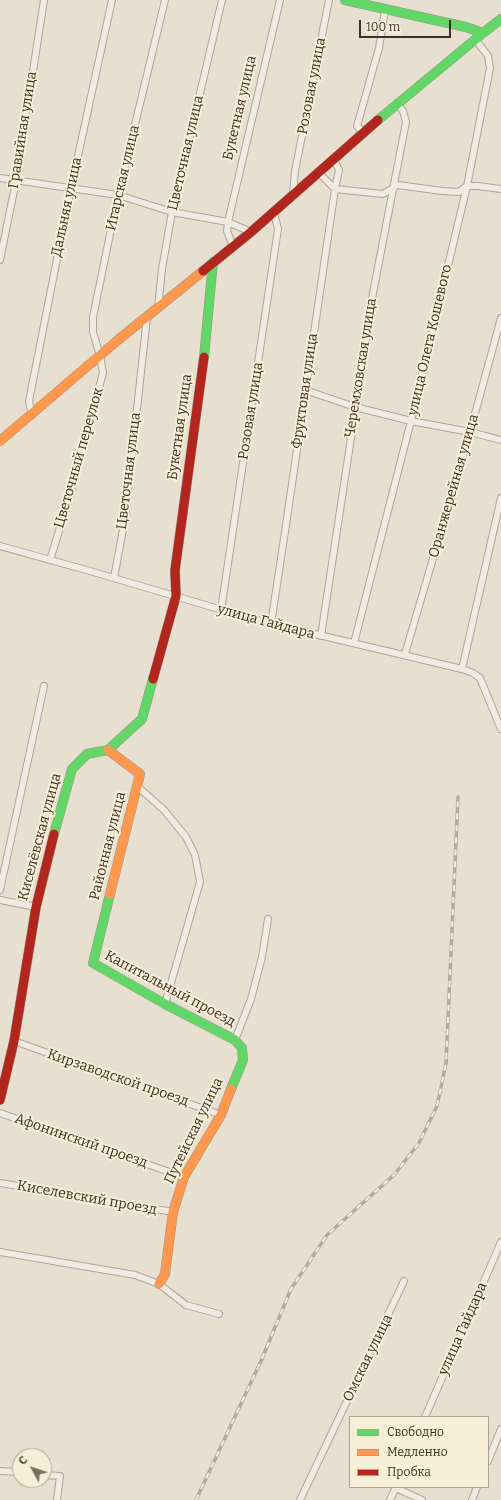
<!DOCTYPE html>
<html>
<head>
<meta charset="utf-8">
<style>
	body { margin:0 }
	#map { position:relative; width:501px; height:1500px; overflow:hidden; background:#e7e0d1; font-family:Bitter,serif }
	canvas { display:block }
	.legend { position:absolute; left:349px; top:1416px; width:140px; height:72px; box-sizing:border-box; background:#f7eed8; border:1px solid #ada18e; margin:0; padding:5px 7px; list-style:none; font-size:12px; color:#3d2e20 }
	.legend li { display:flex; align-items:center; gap:8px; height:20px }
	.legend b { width:20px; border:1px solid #ada18e }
	.north { position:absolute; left:12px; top:1448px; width:40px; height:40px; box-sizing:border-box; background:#f7eed8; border:1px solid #ada18e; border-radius:50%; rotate:310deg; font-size:11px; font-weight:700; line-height:16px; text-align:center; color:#3d2e20 }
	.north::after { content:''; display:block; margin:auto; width:14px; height:18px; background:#786c5e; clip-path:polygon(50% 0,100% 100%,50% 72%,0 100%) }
	.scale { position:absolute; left:359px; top:20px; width:92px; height:18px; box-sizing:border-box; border:2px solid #3d2e20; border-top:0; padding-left:5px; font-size:12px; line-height:14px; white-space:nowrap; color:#3d2e20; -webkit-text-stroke:3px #f7eed8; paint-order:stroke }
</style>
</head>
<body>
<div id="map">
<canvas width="501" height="1500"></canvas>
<ul class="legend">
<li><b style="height:5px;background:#63d668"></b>Свободно</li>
<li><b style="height:5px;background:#ff974d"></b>Медленно</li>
<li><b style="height:5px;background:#b3261e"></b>Пробка</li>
</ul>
<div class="north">С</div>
<div class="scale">100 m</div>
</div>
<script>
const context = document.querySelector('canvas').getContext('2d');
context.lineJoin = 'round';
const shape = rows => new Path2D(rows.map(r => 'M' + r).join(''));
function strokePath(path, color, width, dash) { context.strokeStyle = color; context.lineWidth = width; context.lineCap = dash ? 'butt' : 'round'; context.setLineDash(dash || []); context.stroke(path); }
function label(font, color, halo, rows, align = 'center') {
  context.font = font + ' Bitter,serif'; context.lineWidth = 4; context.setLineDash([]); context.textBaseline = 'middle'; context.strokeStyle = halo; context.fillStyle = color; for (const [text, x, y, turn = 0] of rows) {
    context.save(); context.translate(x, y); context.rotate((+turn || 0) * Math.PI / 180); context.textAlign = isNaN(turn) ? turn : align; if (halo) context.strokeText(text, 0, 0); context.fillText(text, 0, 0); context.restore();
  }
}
const street = shape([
	[364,134,357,126,379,48,385,10],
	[319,173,335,189,383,194,398,185,442,191,459,192,467,186,478,186,501,189],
	[0,178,118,195,172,212,228,222,251,232],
	[293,195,295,171,329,0],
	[233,246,227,231,228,222,280,0],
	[0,260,16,181,44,0],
	[158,308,162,269,172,212,222,0],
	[305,390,355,407,411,421,470,432,501,440],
	[32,415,29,401,71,188,112,0],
	[0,546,90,571,256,620,462,669,473,673,480,678,501,729],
	[50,560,70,495,103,373,100,356,93,332,93,317,118,195,165,0],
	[114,578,125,519,147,317],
	[221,610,278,229,274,213],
	[271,624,286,525,335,189,339,170,334,160],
	[321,636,373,293,406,122,403,111,397,103],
	[354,643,411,421,467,186,490,68,488,56,475,39],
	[405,654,470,432,501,318],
	[462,669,501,498],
	[138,787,164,810,186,837,195,855,200,882,165,1004],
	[0,890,44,686],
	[0,900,36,907],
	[235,1040,251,999,262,957,268,919],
	[14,1041,221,1115],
	[0,1113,184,1177],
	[0,1183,173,1212],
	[0,1252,135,1275,159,1284,186,1305,219,1314],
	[425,1417,501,1242],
	[488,1461,501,1429],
	[0,1471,20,1472],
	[44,1475,60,1476,57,1500],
	[396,1488,422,1500],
	[300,1500,404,1281],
	[390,1500,396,1487],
	[472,1500,477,1487]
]);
const fast = shape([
	[345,0,466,27,483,33,501,19],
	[378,120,483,33],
	[204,357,213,262],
	[54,834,72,769,87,754,108,750,142,719,153,679],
	[110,894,93,963,165,1004,235,1040,242,1048,243,1060,231,1089]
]);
const slow = shape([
	[0,441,118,340,203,271],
	[108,750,140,774,110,894],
	[159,1284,165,1274,173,1212,184,1177,221,1115,231,1089]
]);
const jam = shape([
	[203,271,251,232,378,120],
	[153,679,176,596,175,570,204,357],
	[0,1100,14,1041,36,907,54,834]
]);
const rail = shape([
	[196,1500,261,1361,291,1289,327,1235,394,1175,419,1143,437,1106,446,1063,458,797]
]);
const streetNames = [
	["Розовая улица",312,86,-79],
	["Букетная улица",240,108,-77],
	["Гравийная улица",23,130,-81],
	["Цветочная улица",186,153,-77],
	["Игарская улица",123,178,-77],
	["Дальняя улица",67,207,-78],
	["улица Олега Кошевого",430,340,-77],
	["Черемховская улица",361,368,-81],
	["Фруктовая улица",305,391,-82],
	["Розовая улица",251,411,-81],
	["Букетная улица",180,427,-82],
	["Цветочный переулок",79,458,-74],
	["Цветочная улица",129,471,-83],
	["Оранжерейная улица",454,486,-74],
	["улица Гайдара",266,622,15],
	["Киселёвская улица",40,837,-75],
	["Районная улица",108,846,-76],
	["Капитальный проезд",170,989,28],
	["Кирзаводской проезд",118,1078,19],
	["Путейская улица",194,1131,-64],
	["Афонинский проезд",81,1141,19],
	["Киселевский проезд",87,1198,10],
	["улица Гайдара",463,1329,-66],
	["Омская улица",368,1358,-64]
];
strokePath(street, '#ada599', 8);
strokePath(fast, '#9c958a', 10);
strokePath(slow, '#9c958a', 10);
strokePath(jam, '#9c958a', 10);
strokePath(street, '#efebe3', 6);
strokePath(fast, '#63d668', 9);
strokePath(slow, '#ff974d', 9);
strokePath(jam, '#b3261e', 9);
strokePath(rail, '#afaaa2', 3.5);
strokePath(rail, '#f7eed8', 2, [6]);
label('14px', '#3d2e20', '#f7eed8', streetNames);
</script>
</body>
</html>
